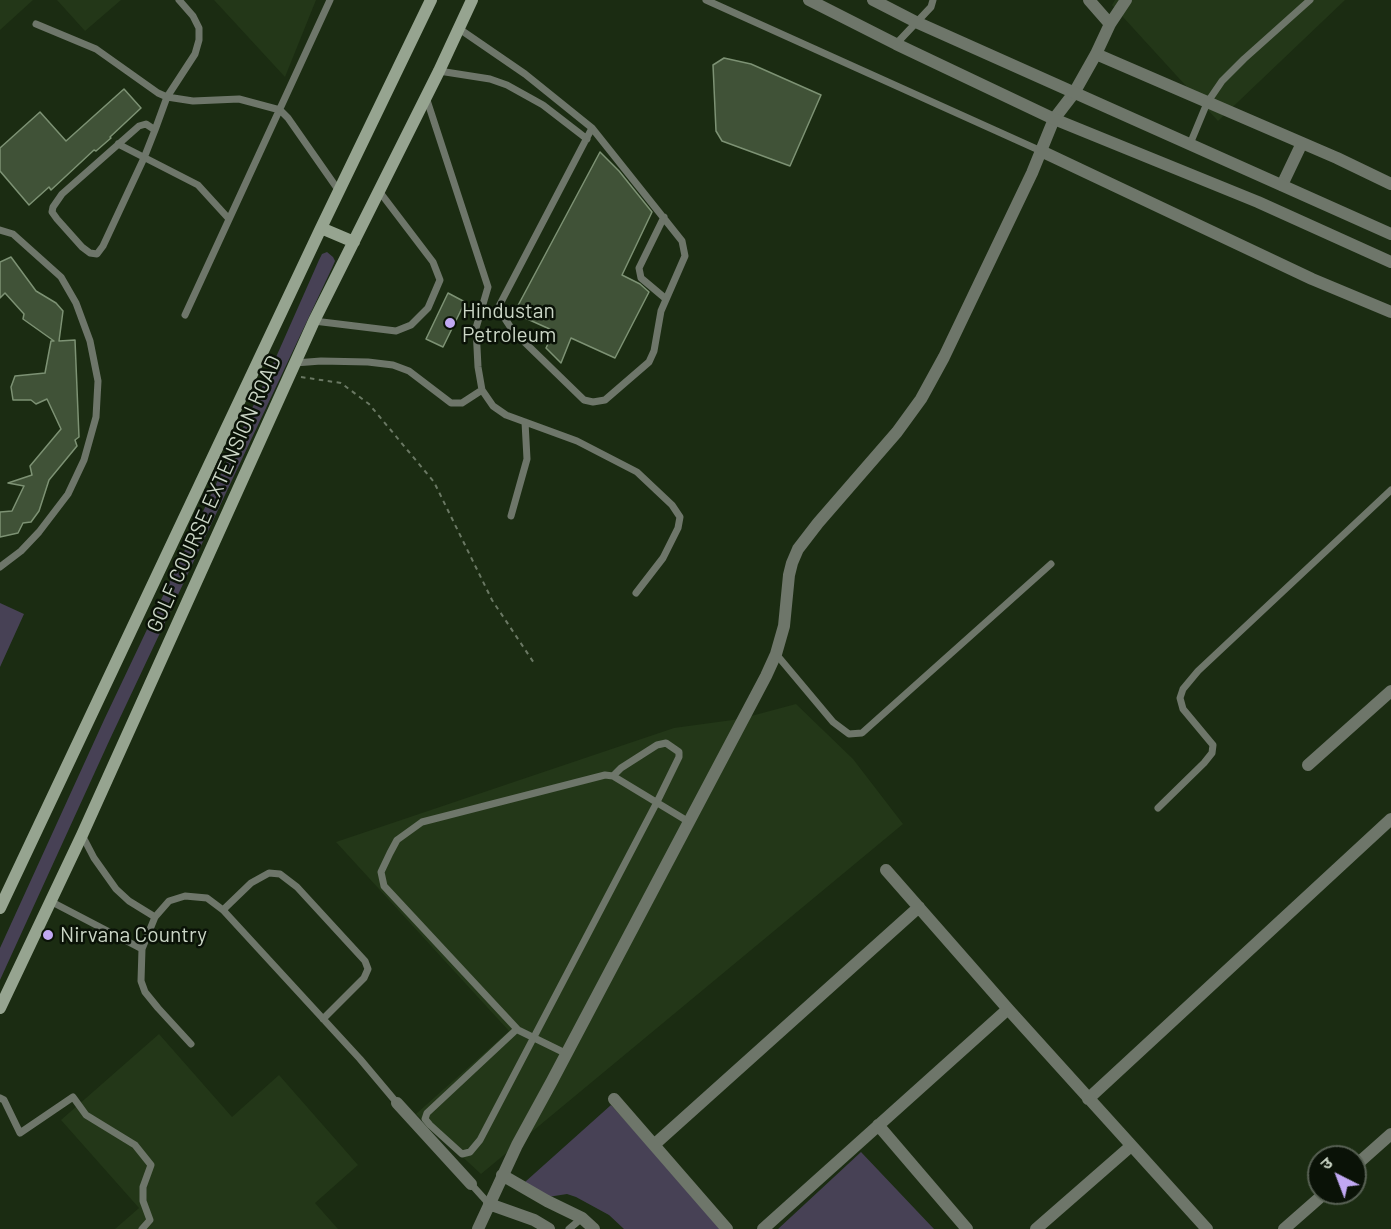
<!DOCTYPE html>
<html>
<head>
<meta charset="utf-8">
<style>
	body { margin:0 }
	#map { position:relative; width:1391px; height:1229px; overflow:hidden; background:#1b2c12; font-family:Barlow,"Noto Sans Devanagari",sans-serif }
	canvas { display:block }
	.north { position:absolute; left:1307px; top:1145px; width:60px; height:60px; box-sizing:border-box; background:#0a1207; border:2px solid #576053; border-radius:50%; rotate:318deg; font-size:16px; font-weight:700; line-height:24px; text-align:center; color:#cbd6c6 }
	.north::after { content:''; display:block; margin:auto; width:21px; height:27px; background:#c1a8f3; clip-path:polygon(50% 0,100% 100%,50% 72%,0 100%) }
</style>
</head>
<body>
<div id="map">
<canvas width="1391" height="1229"></canvas>
<div class="north">उ</div>
</div>
<script>
const context = document.querySelector('canvas').getContext('2d');
context.lineJoin = 'round';
function paint(path, color) { context.fillStyle = color; context.fill(path, 'evenodd'); }
const shape = rows => new Path2D(rows.map(r => 'M' + r).join(''));
function strokePath(path, color, width, dash) { context.strokeStyle = color; context.lineWidth = width; context.lineCap = dash ? 'butt' : 'round'; context.setLineDash(dash || []); context.stroke(path); }
function label(font, color, halo, rows, align = 'center') {
  context.font = font + ' Barlow,sans-serif'; context.lineWidth = 5; context.setLineDash([]); context.textBaseline = 'middle'; context.strokeStyle = halo; context.fillStyle = color; for (const [text, x, y, turn = 0] of rows) {
    context.save(); context.translate(x, y); context.rotate((+turn || 0) * Math.PI / 180); context.textAlign = isNaN(turn) ? turn : align; if (halo) context.strokeText(text, 0, 0); context.fillText(text, 0, 0); context.restore();
  }
}
const built = shape([
	[0,0,33,0,0,30],
	[57,0,121,0,85,31],
	[214,0,316,0,285,77],
	[1115,0,1345,0,1218,121,1112,5],
	[796,704,853,759,903,824,481,1174,416,1114,509,1031,336,842,674,728,740,719],
	[159,1034,232,1117,279,1075,358,1165,315,1203,338,1229,115,1229,139,1208,61,1120]
]);
const green = shape([
	[327,252,333,257,335,261,332,268,110,739,0,980,0,948,104,720,273,364,319,260,322,254],
	[0,603,24,614,0,667],
	[611,1105,724,1229,624,1229,609,1215,576,1197,567,1194,548,1197,525,1182],
	[861,1152,934,1229,778,1229]
]);
const building = shape([
	[724,58,751,64,821,95,790,166,722,141,716,131,713,65,724,58],
	[124,89,141,108,110,137,111,138,96,151,94,150,51,190,49,187,29,205,0,171,0,148,40,112,66,141,124,89],
	[600,152,619,171,652,212,622,275,640,284,649,292,615,358,571,338,561,363,546,348,554,331,514,313,600,152],
	[11,257,36,291,56,303,63,311,59,341,75,340,79,437,75,440,77,446,49,480,39,511,31,522,23,523,18,533,0,537,0,512,12,511,24,486,8,483,32,475,30,466,61,429,47,399,36,404,31,400,13,400,11,387,15,376,45,373,51,341,54,341,23,319,24,314,5,293,0,298,0,262,11,257],
	[448,293,465,302,443,347,426,339,448,293]
]);
const path = shape([
	[301,377,341,383,369,404,434,482,492,600,534,663]
]);
const service = shape([
	[706,0,1041,151],
	[36,24,96,49,158,93,167,97,193,101,239,99,280,110,288,118,339,191],
	[458,28,525,74,592,128,682,241,685,256,661,311,654,351,649,362,605,400,593,402,584,400,513,331,498,308,592,128],
	[896,44,931,7,933,0],
	[439,71,490,79,507,85,543,105,587,139],
	[426,97,488,287,476,328,478,367,482,390,493,406,506,415,577,441,637,472,672,505,680,517,678,528,663,558,636,593],
	[155,130,146,124,139,126,62,194,53,207,52,212,57,219,82,247,90,253,97,254,103,246,144,158,155,130,167,97,195,54,199,40,199,28,193,16,179,0],
	[118,144,198,185,229,219],
	[1190,144,1207,103,1222,81,1244,59,1310,0],
	[664,217,639,268,641,278,666,299],
	[0,230,13,234,61,277,76,303,90,341,98,381,96,417,84,460,68,494,39,532,21,551,0,567],
	[185,315,330,0],
	[314,321,396,331,411,325,428,308,440,280,433,262,379,191],
	[295,363,321,361,368,362,393,365,409,371,451,403,462,403,482,390],
	[511,516,527,459,525,422],
	[776,654,833,722,849,734,862,733,1051,564],
	[1158,808,1204,763,1212,753,1213,745,1183,709,1180,698,1183,689,1198,671,1391,490],
	[82,835,94,858,116,889,129,901,155,917],
	[50,901,142,949],
	[223,910,251,883,269,873,280,874,297,887,365,961,368,969,364,978,323,1019],
	[517,1029,427,1113,425,1119,430,1125,462,1154,470,1152,480,1140,657,802,679,757,679,752,666,743,657,745,621,768,613,776],
	[191,1044,158,1008,145,992,141,981,142,949,155,917,169,901,185,896,207,898,223,910,360,1059,397,1103],
	[567,1054,518,1030,384,886,381,872,390,853,397,840,422,822,605,775,613,776,689,822],
	[0,1098,4,1100,20,1133,73,1097,86,1115,135,1145,151,1165,143,1187,143,1201,150,1220,142,1229],
	[471,1184,489,1204],
	[569,1229,582,1218]
]);
const minor = shape([
	[1089,0,1110,24],
	[1096,54,1337,158,1391,184],
	[1041,151,1312,279,1391,312],
	[1282,185,1302,143],
	[1308,765,1391,691],
	[886,870,1008,1009,1207,1229],
	[614,1099,727,1229],
	[1088,1099,1391,819],
	[397,1103,471,1184],
	[878,1125,967,1229],
	[655,1144,919,907],
	[1355,1166,1391,1134],
	[502,1175,547,1201,582,1218,594,1229],
	[489,1204,534,1220,549,1229],
	[478,1229,517,1145,552,1081,766,676,776,654,784,626,789,575,792,563,798,549,818,523,897,432,921,399,944,357,1032,173,1054,119,1074,93,1096,54,1110,24,1126,0],
	[763,1229,1008,1009],
	[1036,1229,1131,1146],
	[1284,1229,1325,1193]
]);
const tertiary = shape([
	[809,0,896,44,1054,119,1258,202,1391,262],
	[873,0,916,22,1391,234]
]);
const secondary = shape([
	[321,228,354,242],
	[0,908,321,228,431,0],
	[0,1008,82,835,314,321,439,71,472,0]
]);
const markers = [
	[450,323,6,"#c1a8f3"],
	[48,935,6,"#c1a8f3"]
];
const poiNames = [
	["Hindustan",462,311],
	["Petroleum",462,335],
	["Nirvana Country",60,935]
];
const streetNames = [
	["GOLF COURSE EXTENSION ROAD",214,494,-66]
];
paint(built, '#233718');
paint(green, '#474155');
paint(building, '#405237');
strokePath(building, '#7d9274', 1.5);
strokePath(path, '#6a7863', 2, [4.5, 4.5]);
strokePath(service, '#6e766a', 7);
strokePath(minor, '#6e766a', 12);
strokePath(tertiary, '#6e766a', 12);
strokePath(secondary, '#96a490', 12);
for (const [x, y, r, color] of markers) { const dot = new Path2D(); dot.arc(x, y, r, 0, 2 * Math.PI); context.fillStyle = color; context.fill(dot); strokePath(dot, '#0a1207', 2); }
label('21px', '#cbd6c6', '#0a1207', poiNames, 'left');
label('21px', '#cbd6c6', '#0a1207', streetNames);
</script>
</body>
</html>
